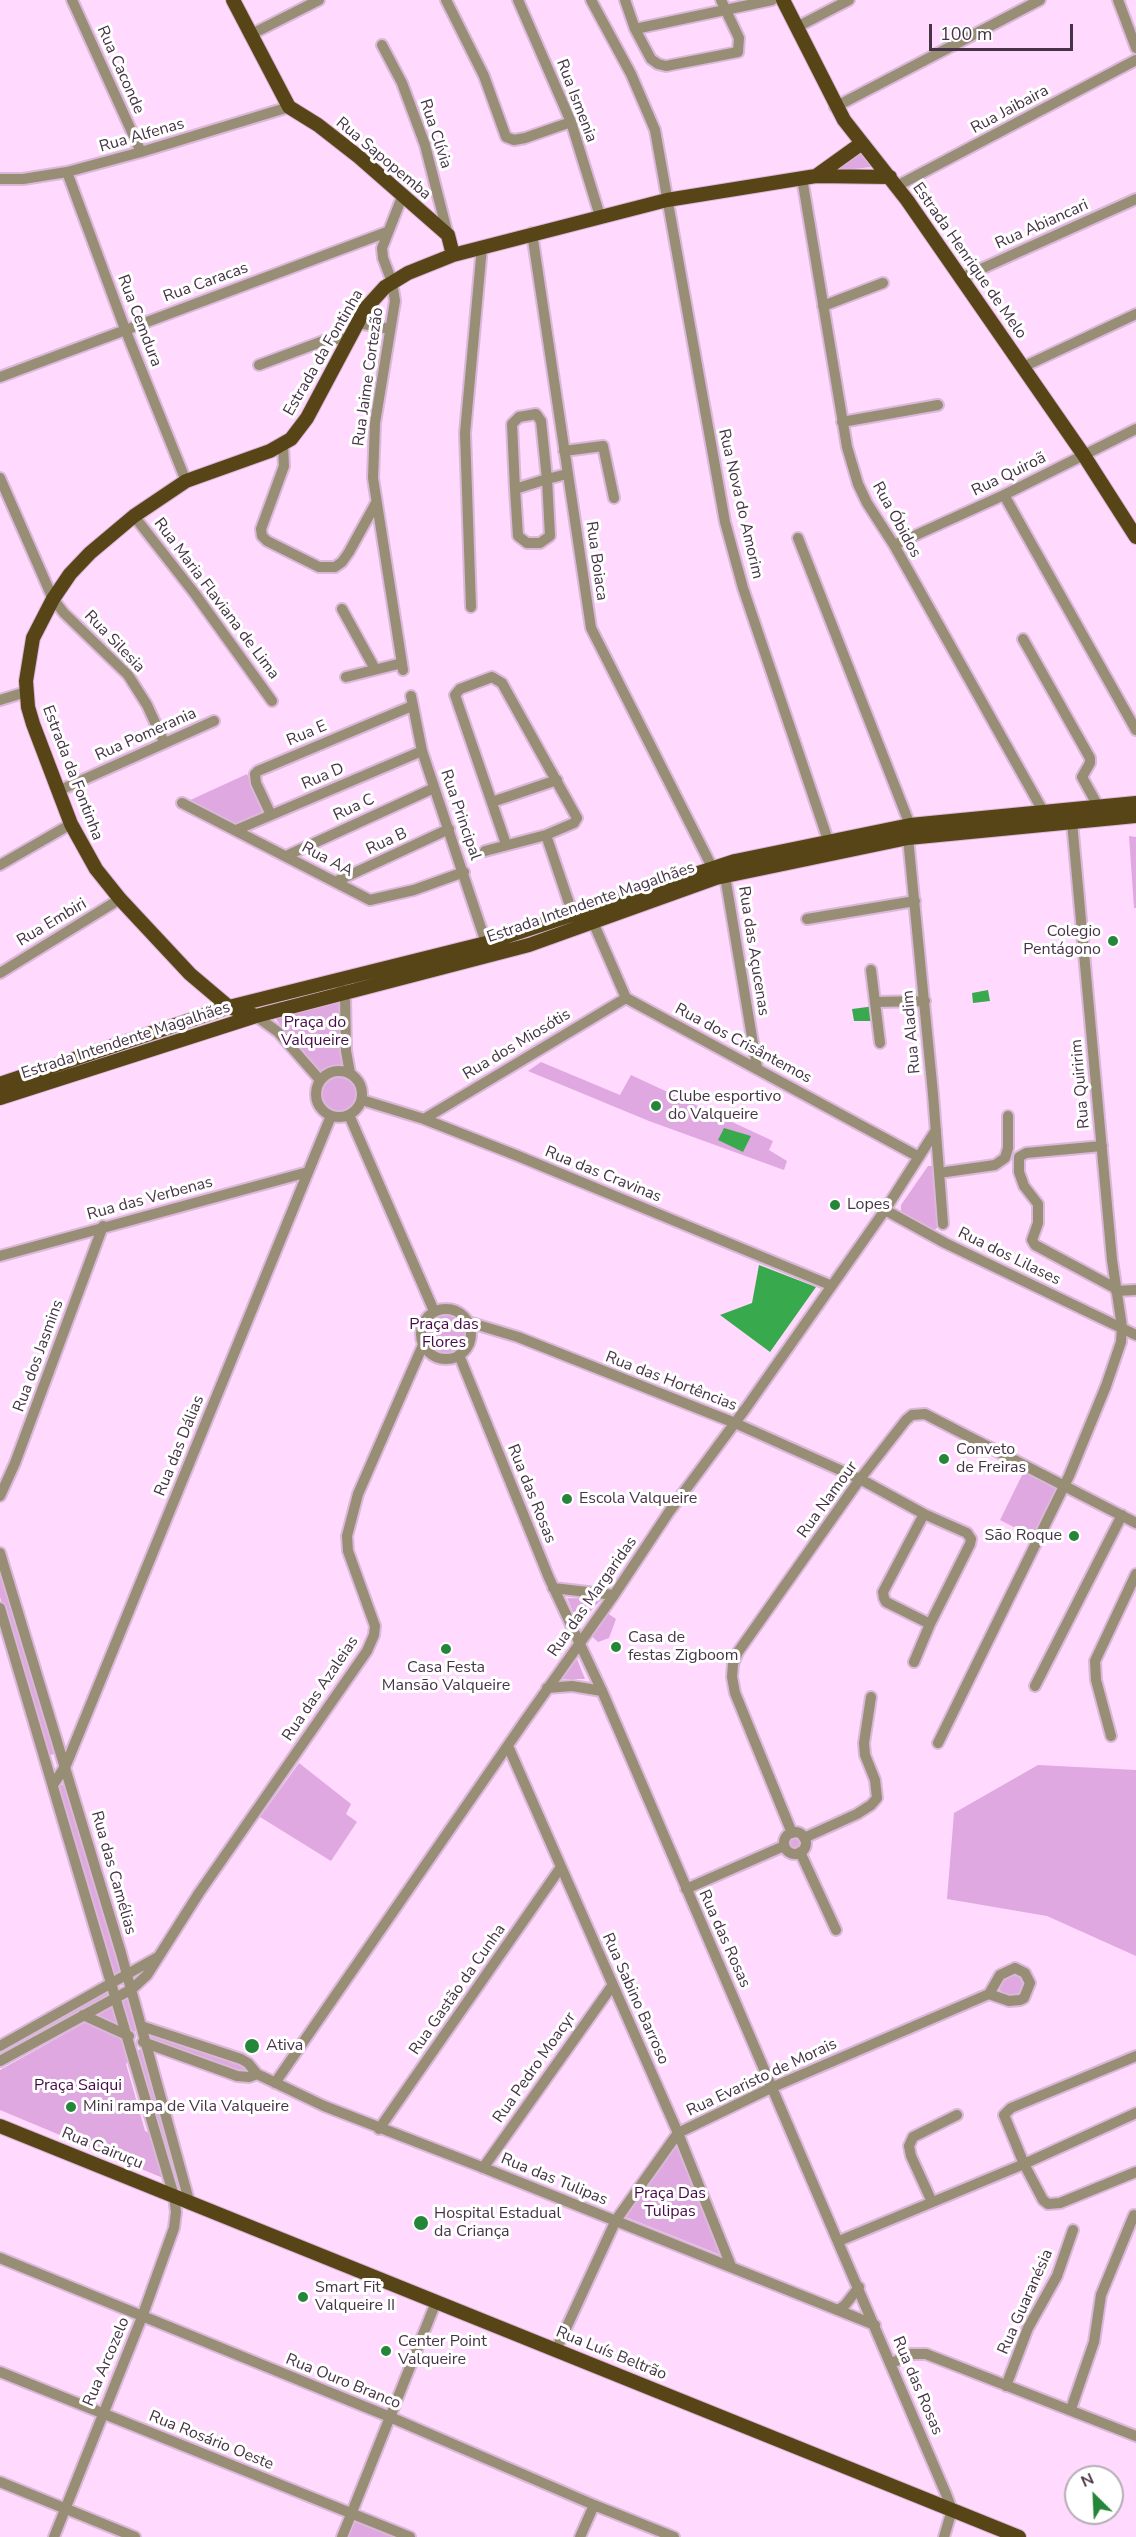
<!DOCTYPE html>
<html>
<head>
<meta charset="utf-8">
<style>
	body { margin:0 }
	#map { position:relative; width:1136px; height:2537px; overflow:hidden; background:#ffd9fe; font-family:"Nunito Sans",sans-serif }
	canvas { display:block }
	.north { position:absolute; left:1064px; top:2465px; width:60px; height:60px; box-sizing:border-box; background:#fff; border:2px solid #b5aeb5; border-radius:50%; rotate:336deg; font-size:16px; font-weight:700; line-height:24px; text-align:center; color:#463446 }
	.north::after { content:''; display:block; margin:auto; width:21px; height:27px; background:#258639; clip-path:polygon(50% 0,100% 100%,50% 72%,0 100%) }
	.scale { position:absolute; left:929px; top:24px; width:144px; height:27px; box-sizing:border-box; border:3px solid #463446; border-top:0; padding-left:8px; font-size:18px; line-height:21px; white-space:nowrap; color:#463446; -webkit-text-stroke:4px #fff; paint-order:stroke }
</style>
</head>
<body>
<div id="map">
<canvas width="1136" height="2537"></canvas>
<div class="north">N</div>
<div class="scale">100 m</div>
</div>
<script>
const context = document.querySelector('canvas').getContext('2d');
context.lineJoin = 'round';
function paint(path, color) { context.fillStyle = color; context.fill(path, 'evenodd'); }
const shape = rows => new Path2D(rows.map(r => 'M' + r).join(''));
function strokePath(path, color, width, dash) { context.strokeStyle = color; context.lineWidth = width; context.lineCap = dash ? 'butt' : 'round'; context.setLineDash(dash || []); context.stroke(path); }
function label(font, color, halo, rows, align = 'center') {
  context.font = font + ' "Nunito Sans",sans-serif'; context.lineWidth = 6; context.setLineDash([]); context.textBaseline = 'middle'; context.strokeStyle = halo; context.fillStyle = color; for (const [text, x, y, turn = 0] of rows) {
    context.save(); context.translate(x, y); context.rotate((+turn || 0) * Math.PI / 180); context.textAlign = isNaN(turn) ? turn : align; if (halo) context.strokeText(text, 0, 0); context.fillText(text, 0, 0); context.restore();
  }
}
const green = shape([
	[857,150,872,167,832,171],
	[247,774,266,814,236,827,186,802],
	[1129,836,1136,837,1136,908,1134,908],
	[339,997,342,1059,354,1083,357,1098,355,1103,341,1112,328,1109,325,1104,321,1093,322,1080,275,1018],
	[541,1062,620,1095,631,1075,773,1141,769,1150,787,1161,784,1170,649,1121,528,1071],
	[928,1166,933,1166,937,1228,933,1231,906,1218,901,1212,901,1205],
	[447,1311,465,1326,465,1332,462,1345,457,1354,444,1357,434,1354,426,1348,424,1335,426,1323,435,1313],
	[1026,1467,1067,1490,1035,1538,1000,1520],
	[0,1566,56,1752,52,1755,46,1752,0,1597],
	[567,1598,602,1599,578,1624],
	[603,1610,616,1619,609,1638,598,1642,587,1632],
	[577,1659,585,1679,562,1679],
	[299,1763,351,1804,346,1814,357,1822,331,1861,260,1817],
	[1038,1765,1136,1770,1136,1956,1047,1916,947,1899,954,1813],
	[61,1785,65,1785,123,1970,117,1976,112,1971,58,1790],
	'787 1843a8 8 0 1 1 16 0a8 8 0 1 1-16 0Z',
	[1019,1972,1027,1985,1018,1998,1003,1995,999,1988,1000,1980,1004,1974],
	[103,1990,107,1992,110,1997,0,2059,0,2049],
	[124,1998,129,1999,138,2028,134,2032,130,2031,121,2001],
	[111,2006,114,2006,121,2027,97,2017,97,2014],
	[86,2022,124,2040,129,2060,126,2064,145,2131,151,2134,163,2178,0,2110,0,2070],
	[148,2032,245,2064,247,2070,241,2074,151,2042],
	[140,2049,143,2050,182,2188,180,2189,174,2188,136,2052],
	[678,2141,723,2256,623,2216],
	[350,2514,407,2537,342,2537]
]);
const water = shape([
	[988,990,990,1001,973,1003,972,993],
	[875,1006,875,1021,854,1021,852,1009],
	[724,1128,751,1136,743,1152,718,1140],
	[759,1265,816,1287,770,1352,720,1315,752,1303]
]);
const minor = shape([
	[72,0,141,152],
	[446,0,484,76,506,137,514,140,525,138,571,122],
	[518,0,571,122,600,216],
	[591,0,631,74,655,130,725,522,743,588,828,840],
	[625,0,635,29,651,59,658,64,666,66,738,52,739,38,721,0],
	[1118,0,1136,48],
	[797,27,849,0],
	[635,29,772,0],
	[250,35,319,0],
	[382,45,402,83,425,145,448,235],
	[835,107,1040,0],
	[67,172,125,329,186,481],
	[802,178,847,447,858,484,867,503,894,545,1043,811],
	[0,179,23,179,67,172,141,152,289,107],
	[897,186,1136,60],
	[402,197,382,248,383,258,392,282,395,301,375,423,373,478,403,670],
	[532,233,591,628,712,867],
	[961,278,1136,199],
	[823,306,883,283],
	[358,323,390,329],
	[259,365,326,340,350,338],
	[1023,367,1136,314],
	[0,377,387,232],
	[842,422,938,405],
	[283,445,284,466,261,529,262,536,267,541,319,567,335,567,342,562,349,552,376,503],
	[564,451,603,446,614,498],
	[0,478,53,599,64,613,128,675,147,705,164,742],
	[515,489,512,424,519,417,536,414,541,421,547,479,550,536,540,543,527,543,518,536,515,489,547,479,567,474],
	[1004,495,1136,730],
	[134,516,195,594,272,701],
	[798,538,910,825],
	[894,545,1004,495,1136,429],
	[471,607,465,433,482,247],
	[342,609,375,669],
	[1023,639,1090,758,1090,763,1082,777,1098,806],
	[346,677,402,663],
	[411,696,422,751,486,943],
	[0,700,26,692],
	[58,791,214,721],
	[492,802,557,780],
	[182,803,370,900,414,890,464,872],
	[271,815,256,783,255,774,258,771,412,706],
	[236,830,422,751],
	[546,835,573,915],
	[908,838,933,1094,943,1224],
	[485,851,546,835,574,823,577,818,502,683,492,677,460,689,455,695,506,844],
	[286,856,434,788],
	[0,865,71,824],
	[725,876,757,1067],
	[337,881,449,829],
	[807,919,915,901],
	[593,922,626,998,919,1157],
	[871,970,880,1043],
	[0,973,120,899],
	[341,988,345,997,346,1051,350,1073],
	[875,1002,925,1001],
	[256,1016,278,1032,320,1080],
	'316 1094a23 23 0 1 1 46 0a23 23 0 1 1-46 0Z',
	[362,1100,424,1119,518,1156,830,1285],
	[349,1115,434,1311],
	[424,1119,626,998],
	[1102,1146,1026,1153,1019,1157,1019,1172,1024,1186,1038,1204,1038,1223,1032,1240,1035,1245,1115,1288],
	[939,1173,995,1165,1005,1158,1008,1148,1008,1116],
	[885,1210,945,1243,1136,1335],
	[0,1256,308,1172],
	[1116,1291,1136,1290],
	'421 1334a25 25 0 1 1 50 0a25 25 0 1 1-50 0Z',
	[468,1322,518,1337,735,1423,860,1479,924,1514,967,1533,971,1539,970,1544,930,1624,914,1662],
	[459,1355,549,1578,602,1691,946,2494,952,2510,944,2537],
	[0,1496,15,1463,103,1226],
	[924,1514,883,1592,884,1598,886,1602,930,1624],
	[0,1553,121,1953,190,2204],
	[553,1588,614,1595],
	[0,1608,174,2196,176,2212,174,2228,142,2317,54,2537],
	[1035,1686,1122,1515],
	[547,1688,572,1686,602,1691],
	[1111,1736,1096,1680,1095,1661,1136,1574],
	[938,1743,1069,1476,1106,1386,1121,1342,1122,1327,1112,1260,1072,822],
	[508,1746,678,2133,731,2266],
	[53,1785,66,1765,331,1116],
	'784 1843a11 11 0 1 1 22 0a11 11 0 1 1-22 0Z',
	[792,1833,735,1693,732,1677,733,1664,738,1652,860,1479,906,1420,912,1415,925,1414,1136,1523],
	[804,1838,857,1814,871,1805,877,1798,875,1780,865,1755,864,1743,871,1697],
	[800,1852,836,1930],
	[686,1889,784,1846],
	[1015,1968,1025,1973,1030,1983,1024,1998,1020,2000,1009,2001,989,1994,1000,1975,1015,1968],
	[83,2015,129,2036],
	[141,2026,241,2059,248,2063,257,2074,324,2106,479,2166,875,2325],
	[143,2042,237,2076,249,2077,257,2074],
	[0,2046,156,1958],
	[1136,2056,1011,2108,1004,2115,1024,2164,1043,2200,1048,2204,1060,2203,1136,2172],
	[0,2061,132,1989,147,1975,199,1893,367,1651,374,1635,375,1626,348,1551,347,1536,358,1494,423,1345],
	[275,2083,524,1722,614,1595,669,1512,746,1408,885,1210,936,1130],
	[379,2129,561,1867],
	[483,2168,612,1986],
	[932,2202,911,2156,909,2146,913,2137,957,2115],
	[839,2241,1024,2164,1136,2113],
	[0,2258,390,2417,594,2505,674,2537],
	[838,2310,845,2305,859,2287],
	[556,2350,616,2220,678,2133,773,2087,989,1994],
	[892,2363,911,2354,926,2354,1136,2436],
	[0,2372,410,2537],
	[1006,2386,1028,2328,1057,2276,1073,2230],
	[1071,2409,1094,2342,1101,2295,1134,2215],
	[0,2482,135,2537],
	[342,2537,436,2302],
	[580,2537,594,2505]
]);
const major = shape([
	[233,0,289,107,318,125,359,157,448,235,453,255],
	[783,0,844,120,907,200,1083,454,1136,537],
	[816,176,862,143],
	[256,1016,229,1007,190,974,120,899,96,869,71,824,33,724,28,707,26,681,33,638,53,599,70,574,90,553,134,516,186,481,270,451,291,439,307,418,365,309,385,287,408,273,453,255,667,200,816,176,890,177],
	[0,1084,229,1007,486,943,735,861,910,825,1136,803],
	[0,1098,256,1016,529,945,716,878,908,838,1136,816],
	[0,2126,1019,2537]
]);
const markers = [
	[1113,941,6,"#258639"],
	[656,1106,6,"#258639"],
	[835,1205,6,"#258639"],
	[944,1459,6,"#258639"],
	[567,1499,6,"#258639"],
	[1074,1536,6,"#258639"],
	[616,1647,6,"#258639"],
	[446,1649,6,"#258639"],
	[252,2046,8,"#258639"],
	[71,2107,6,"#258639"],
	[421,2223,8,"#258639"],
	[303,2297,6,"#258639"],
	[386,2351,6,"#258639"]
];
const streetNames = [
	["Rua Caconde",120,70,66],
	["Rua Ismenia",576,101,69],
	["Rua Jaibaira",1010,110,-28],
	["Rua Clívia",435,134,72],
	["Rua Alfenas",142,136,-16],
	["Rua Sapopemba",383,159,40],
	["Rua Abiancari",1042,225,-24],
	["Estrada Henrique de Melo",969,261,55],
	["Rua Caracas",206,283,-20],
	["Rua Cemdura",139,321,69],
	["Estrada da Fontinha",324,353,-60],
	["Rua Jaime Cortezão",369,377,-82],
	["Rua Quiroã",1009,475,-26],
	["Rua Nova do Amorim",740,504,77],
	["Rua Óbidos",896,520,61],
	["Rua Boiaca",596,561,82],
	["Rua Maria Flaviana de Lima",216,599,53],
	["Rua Silesia",114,642,46],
	["Rua E",307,734,-23],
	["Rua Pomerania",146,735,-24],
	["Estrada da Fontinha",72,773,69],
	["Rua D",323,777,-23],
	["Rua C",354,808,-25],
	["Rua Principal",460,815,71],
	["Rua B",387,842,-25],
	["Rua AA",327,860,28],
	["Estrada Intendente Magalhães",591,903,-19],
	["Rua Embiri",52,923,-31],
	["Rua das Açucenas",753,951,81],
	["Rua Aladim",912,1032,-95],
	["Estrada Intendente Magalhães",126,1041,-18],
	["Rua dos Crisântemos",743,1044,28],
	["Rua dos Miosótis",517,1045,-31],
	["Rua Quiririm",1081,1084,-95],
	["Rua das Cravinas",603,1175,22],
	["Rua das Verbenas",150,1199,-15],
	["Rua dos Lilases",1009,1257,26],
	["Rua dos Jasmins",39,1356,-70],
	["Rua das Hortências",671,1382,21],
	["Rua das Dálias",180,1446,-68],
	["Rua das Rosas",531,1494,68],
	["Rua Namour",828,1500,-54],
	["Rua das Margaridas",593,1597,-55],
	["Rua das Azaleias",321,1689,-56],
	["Rua das Camélias",113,1873,74],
	["Rua das Rosas",724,1939,66],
	["Rua Gastão da Cunha",458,1990,-55],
	["Rua Sabino Barroso",635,1999,66],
	["Rua Pedro Moacyr",535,2068,-55],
	["Rua Evaristo de Morais",762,2078,-25],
	["Rua Cairuçu",102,2149,22],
	["Rua das Tulipas",554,2180,22],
	["Rua Guaranésia",1026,2302,-66],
	["Rua Luís Beltrão",611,2354,22],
	["Rua Arcozelo",107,2362,-67],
	["Rua Ouro Branco",343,2382,22],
	["Rua das Rosas",917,2386,67],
	["Rua Rosário Oeste",211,2441,22]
];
const poiNames = [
	["Colegio",1101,932,"right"],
	["Pentágono",1101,950,"right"],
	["Clube esportivo",668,1097],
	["do Valqueire",668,1115],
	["Lopes",847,1205],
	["Conveto",956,1450],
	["de Freiras",956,1468],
	["Escola Valqueire",579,1499],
	["São Roque",1062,1536,"right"],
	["Casa de",628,1638],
	["festas Zigboom",628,1656],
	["Casa Festa",446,1668,"center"],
	["Mansão Valqueire",446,1686,"center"],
	["Ativa",266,2046],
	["Mini rampa de Vila Valqueire",83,2107],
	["Hospital Estadual",434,2214],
	["da Criança",434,2232],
	["Smart Fit",315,2288],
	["Valqueire II",315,2306],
	["Center Point",398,2342],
	["Valqueire",398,2360]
];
const parkNames = [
	["Praça do",315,1023],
	["Valqueire",315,1041],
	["Praça das",444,1325],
	["Flores",444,1343],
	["Praça Saiqui",78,2086],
	["Praça Das",670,2194],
	["Tulipas",670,2212]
];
paint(green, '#e0a8e0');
paint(water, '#39a94e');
strokePath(minor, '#dab8d9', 14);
strokePath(major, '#dab8d9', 16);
strokePath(minor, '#988e76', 10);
strokePath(major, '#574517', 14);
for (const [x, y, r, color] of markers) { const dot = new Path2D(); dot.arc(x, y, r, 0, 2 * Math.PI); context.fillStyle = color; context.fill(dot); strokePath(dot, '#fff', 2); }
label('16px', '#463446', '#fff', streetNames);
label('16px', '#463446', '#fff', poiNames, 'left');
label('16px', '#460a48', '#fff', parkNames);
</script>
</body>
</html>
